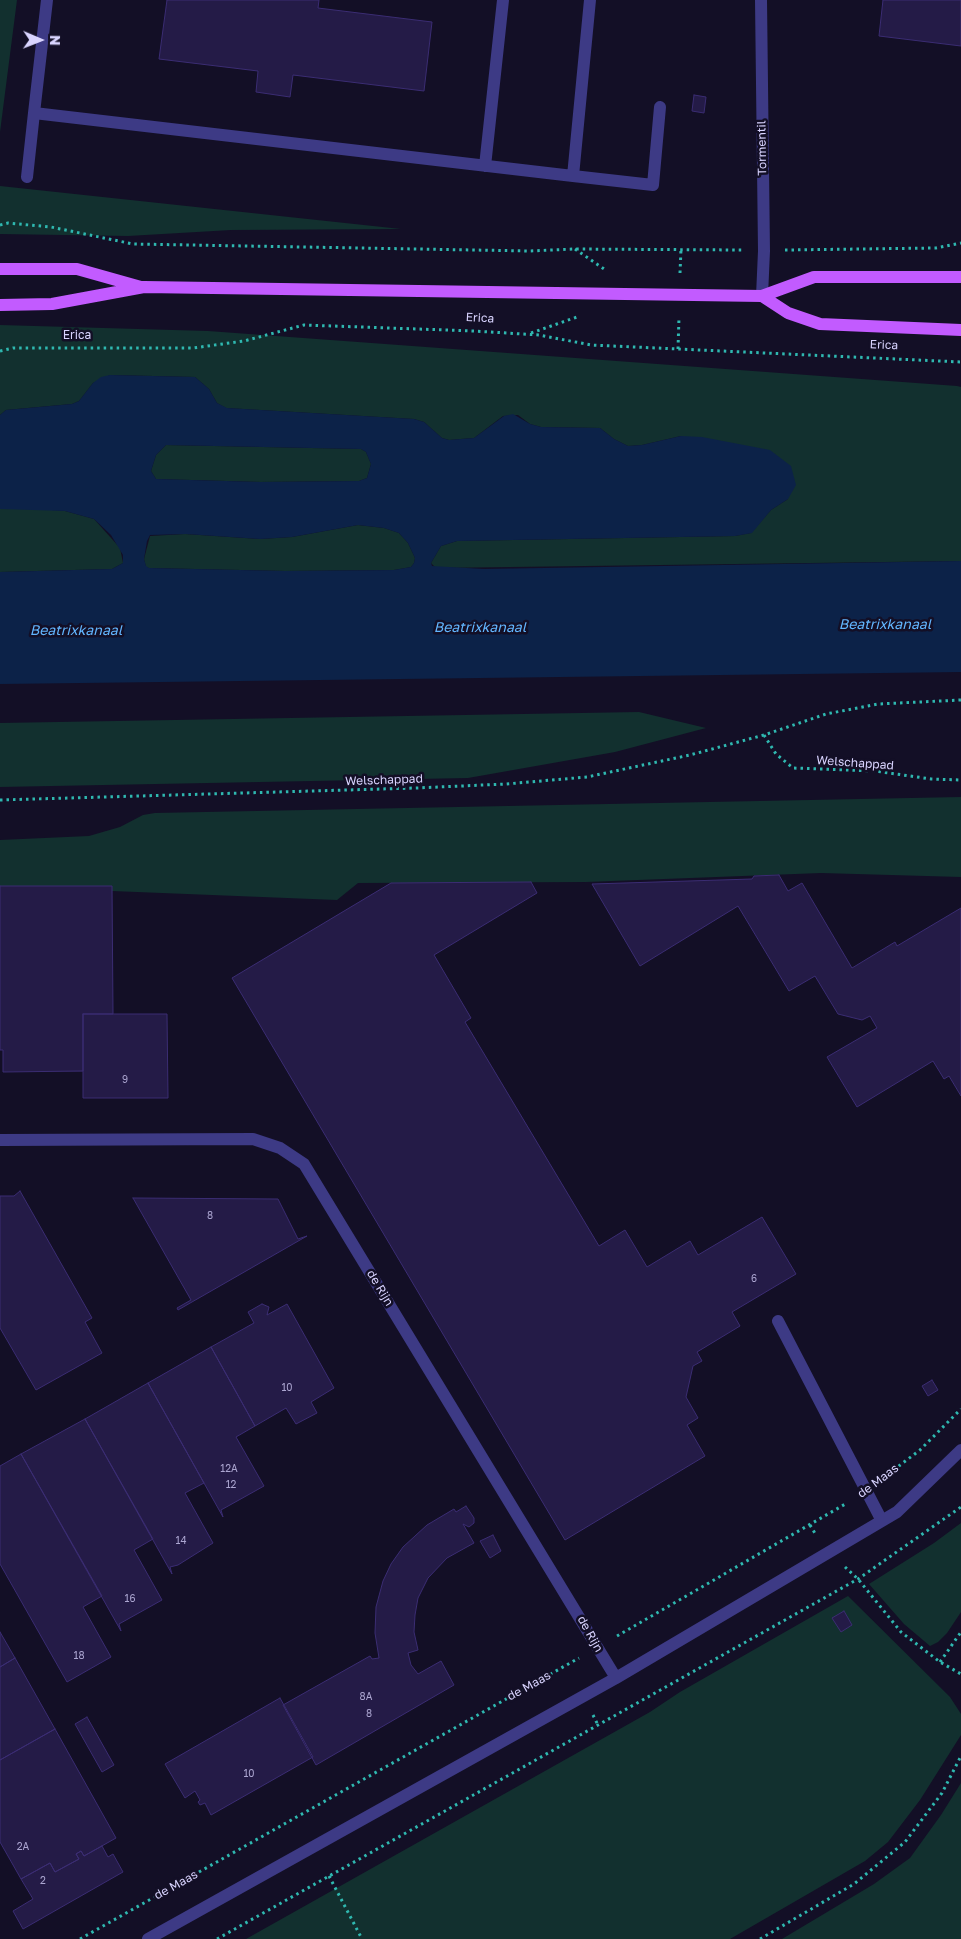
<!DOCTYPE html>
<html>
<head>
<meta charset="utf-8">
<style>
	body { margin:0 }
	#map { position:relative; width:961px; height:1939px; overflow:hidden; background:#130f26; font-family:"Golos Text",sans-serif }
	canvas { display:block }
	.north { position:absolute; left:15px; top:15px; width:50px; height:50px; -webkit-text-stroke:4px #130f26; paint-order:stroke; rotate:91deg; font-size:14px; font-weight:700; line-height:20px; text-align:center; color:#d9d4ff }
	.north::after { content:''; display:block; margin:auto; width:18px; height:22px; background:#d9d4ff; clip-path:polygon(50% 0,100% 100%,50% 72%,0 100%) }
</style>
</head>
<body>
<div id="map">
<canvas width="961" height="1939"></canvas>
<div class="north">N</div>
</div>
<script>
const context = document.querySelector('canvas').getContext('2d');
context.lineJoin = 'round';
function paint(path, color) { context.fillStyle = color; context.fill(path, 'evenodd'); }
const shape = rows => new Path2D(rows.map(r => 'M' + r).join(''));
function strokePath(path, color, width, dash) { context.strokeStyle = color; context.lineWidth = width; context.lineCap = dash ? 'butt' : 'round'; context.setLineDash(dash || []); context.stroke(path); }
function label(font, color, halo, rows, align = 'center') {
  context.font = font + ' "Golos Text",sans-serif'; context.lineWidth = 5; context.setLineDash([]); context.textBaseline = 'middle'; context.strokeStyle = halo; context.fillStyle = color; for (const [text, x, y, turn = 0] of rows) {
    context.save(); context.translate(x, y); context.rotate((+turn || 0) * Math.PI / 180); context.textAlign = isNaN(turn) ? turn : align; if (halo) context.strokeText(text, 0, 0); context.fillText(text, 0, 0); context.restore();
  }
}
const green = shape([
	[0,0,17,0,0,132],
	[0,186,401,229,231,230,128,236,0,234],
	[0,325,208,331,957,386,961,387,961,561,436,568,431,563,441,546,457,541,735,536,751,533,771,510,788,499,681,436,642,445,628,446,614,439,600,428,541,427,530,424,518,415,503,416,474,438,449,440,442,438,424,422,414,419,226,408,217,403,209,389,195,377,110,375,93,383,79,401,72,404,6,410,0,415],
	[166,445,361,449,366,452,371,464,367,478,359,481,261,482,156,479,151,471,156,455],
	[26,508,65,511,94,519,120,548,123,563,112,569,0,572,0,509],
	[358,525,384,528,399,533,408,543,415,558,414,563,411,567,394,570,285,571,149,568,146,567,144,559,150,536,185,534,260,539,292,537],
	[639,712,706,728,615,752,468,778,0,787,0,723],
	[961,797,961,877,821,873,586,882,358,883,337,900,112,891,0,892,0,840,89,836,120,827,143,815,155,813],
	[961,1523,961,1612,947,1633,938,1642,930,1646,904,1624,869,1584,934,1543],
	[848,1596,950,1697,961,1714,961,1735,920,1800,888,1842,865,1861,730,1939,246,1939,650,1712,680,1692],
	[961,1783,961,1939,782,1939,874,1884,910,1858,941,1815]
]);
const water = shape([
	[110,375,195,377,209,389,217,403,227,408,414,419,424,422,442,438,449,440,474,438,504,416,513,414,530,424,541,427,600,428,614,439,628,446,642,445,681,436,702,437,770,450,791,466,796,485,788,499,771,510,752,533,735,536,457,541,441,546,431,563,432,566,484,569,961,561,961,672,0,684,0,572,112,569,123,563,123,555,111,535,94,519,65,511,0,509,0,415,6,410,72,404,79,401,93,383,101,377],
	[166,445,361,449,366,452,371,464,367,478,359,481,261,482,156,479,151,471,156,455],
	[358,525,384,528,399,533,408,543,415,558,414,563,411,567,394,570,285,571,149,568,146,566,144,559,147,541,150,535,186,534,260,539,292,537]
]);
const building = shape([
	[167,0,319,0,318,8,432,22,424,91,293,75,290,97,256,92,258,71,159,59,167,0],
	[883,0,961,0,961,46,879,36,883,0],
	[694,95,706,97,704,113,692,111,694,95],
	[779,875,788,891,802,883,852,968,895,942,897,946,961,908,961,1096,949,1076,944,1079,933,1061,857,1107,827,1057,877,1028,870,1016,862,1020,838,1014,815,976,789,991,738,906,640,966,592,884,752,879,754,876,779,875],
	[531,882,537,893,434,955,471,1018,465,1022,599,1246,625,1230,647,1267,690,1241,698,1255,762,1217,796,1274,732,1312,740,1326,697,1352,702,1361,693,1366,686,1397,698,1418,687,1425,705,1456,565,1540,232,978,391,883,531,882],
	[0,886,112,886,113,1014,83,1014,83,1071,3,1072,3,1050,0,1050,0,886],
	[83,1014,167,1014,168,1098,83,1098,83,1014],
	[20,1191,92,1318,85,1322,102,1353,36,1390,0,1328,0,1196,14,1196,20,1191],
	[133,1198,278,1199,298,1239,307,1236,178,1310,177,1308,191,1300,133,1198],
	[262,1304,269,1307,267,1315,287,1304,334,1388,311,1402,317,1413,296,1424,286,1408,255,1426,211,1347,254,1323,248,1312,262,1304],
	[211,1347,255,1426,236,1437,264,1486,221,1510,223,1517,148,1383,211,1347],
	[932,1380,938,1390,928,1396,922,1386,932,1380],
	[148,1383,204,1483,185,1493,213,1543,178,1565,170,1567,172,1574,85,1419,148,1383],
	[85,1419,153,1539,134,1550,162,1600,119,1624,121,1631,21,1454,85,1419],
	[21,1454,102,1596,83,1607,111,1657,67,1682,0,1564,0,1466,21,1454],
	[466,1506,474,1518,474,1523,469,1527,463,1524,474,1543,447,1558,428,1578,418,1598,415,1615,414,1632,418,1650,408,1653,411,1665,418,1674,441,1661,454,1685,316,1765,283,1705,370,1656,372,1659,379,1658,375,1633,376,1607,383,1581,391,1564,403,1547,427,1525,454,1509,456,1512,466,1506],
	[493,1535,501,1551,490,1558,480,1541,493,1535],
	[844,1611,852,1625,841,1632,832,1618,844,1611],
	[0,1632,15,1658,0,1667,0,1632],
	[15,1658,55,1729,0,1760,0,1667,15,1658],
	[280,1698,313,1757,211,1815,205,1803,200,1805,198,1802,200,1800,195,1791,185,1798,165,1764,280,1698],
	[87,1717,114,1765,102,1772,75,1724,87,1717],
	[55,1729,116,1838,84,1856,81,1851,76,1854,79,1859,55,1872,50,1863,21,1879,0,1842,0,1760,55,1729],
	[102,1846,108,1857,113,1854,123,1872,23,1929,13,1911,33,1899,21,1879,50,1863,55,1872,79,1859,76,1854,81,1851,84,1856,102,1846]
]);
const path = shape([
	[0,225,8,223,51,227,133,244,530,251,574,249,742,250],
	[575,249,607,271],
	[785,250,936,248,961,243],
	[680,273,681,249],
	[531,333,577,317],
	[678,349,679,317],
	[0,351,13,348,193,348,244,341,304,325,474,331,539,335,591,345,961,362],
	[764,735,776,754,793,768,875,771,931,779,961,780],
	[0,800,416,788,506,784,587,777,690,755,764,735,826,714,878,704,961,700],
	[883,1478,920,1450,961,1409],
	[810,1525,816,1535],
	[845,1567,858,1579,901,1632,940,1662,961,1674],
	[617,1636,847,1503],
	[940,1662,961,1632],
	[593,1715,598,1725],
	[329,1876,362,1939],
	[80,1939,579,1658],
	[217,1939,858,1579,961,1507],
	[760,1939,854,1884,905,1842,942,1793,961,1756]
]);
const minor = shape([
	[47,0,34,113,573,176,590,0],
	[761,0,764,251,762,296],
	[485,166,503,0],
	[573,176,653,185,660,107],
	[27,177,34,113],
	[0,1140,253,1139,280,1148,304,1164,616,1678],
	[778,1321,882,1521],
	[148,1939,616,1678,897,1512,961,1450]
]);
const major = shape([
	[0,269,77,269,141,287],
	[762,296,788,313,820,324,961,330],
	[0,305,52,304,144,287,762,296,814,277,961,277]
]);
const numberNames = [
	["9",125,1080],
	["8",210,1216],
	["6",754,1279],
	["10",287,1388],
	["12A",229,1469],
	["12",231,1485],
	["14",181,1541],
	["16",130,1599],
	["18",79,1656],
	["8A",366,1697],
	["8",369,1714],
	["10",249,1774],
	["2A",23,1847],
	["2",43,1881]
];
const streetNames = [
	["Tormentil",762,148,-91],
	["Erica",480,318,3],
	["Erica",77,335],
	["Erica",884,345,2],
	["Welschappad",855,763,4],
	["Welschappad",384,780,-2],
	["de Rijn",380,1288,59],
	["de Maas",878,1481,-37],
	["de Rijn",590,1634,61],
	["de Maas",529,1686,-29],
	["de Maas",176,1885,-29]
];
const waterNames = [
	["Beatrixkanaal",885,625],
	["Beatrixkanaal",480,628],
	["Beatrixkanaal",76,631]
];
paint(green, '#12302f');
paint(water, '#0c2248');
paint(building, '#241b47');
strokePath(building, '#3b2d73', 1);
strokePath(path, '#2fb8b0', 3, [2.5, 4]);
strokePath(minor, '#3d3a85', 12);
strokePath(major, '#c25bff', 12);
label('10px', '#aca6d1', null, numberNames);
label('12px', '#d9d4ff', '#130f26', streetNames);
label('italic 14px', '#62b6ff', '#130f26', waterNames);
</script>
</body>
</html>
